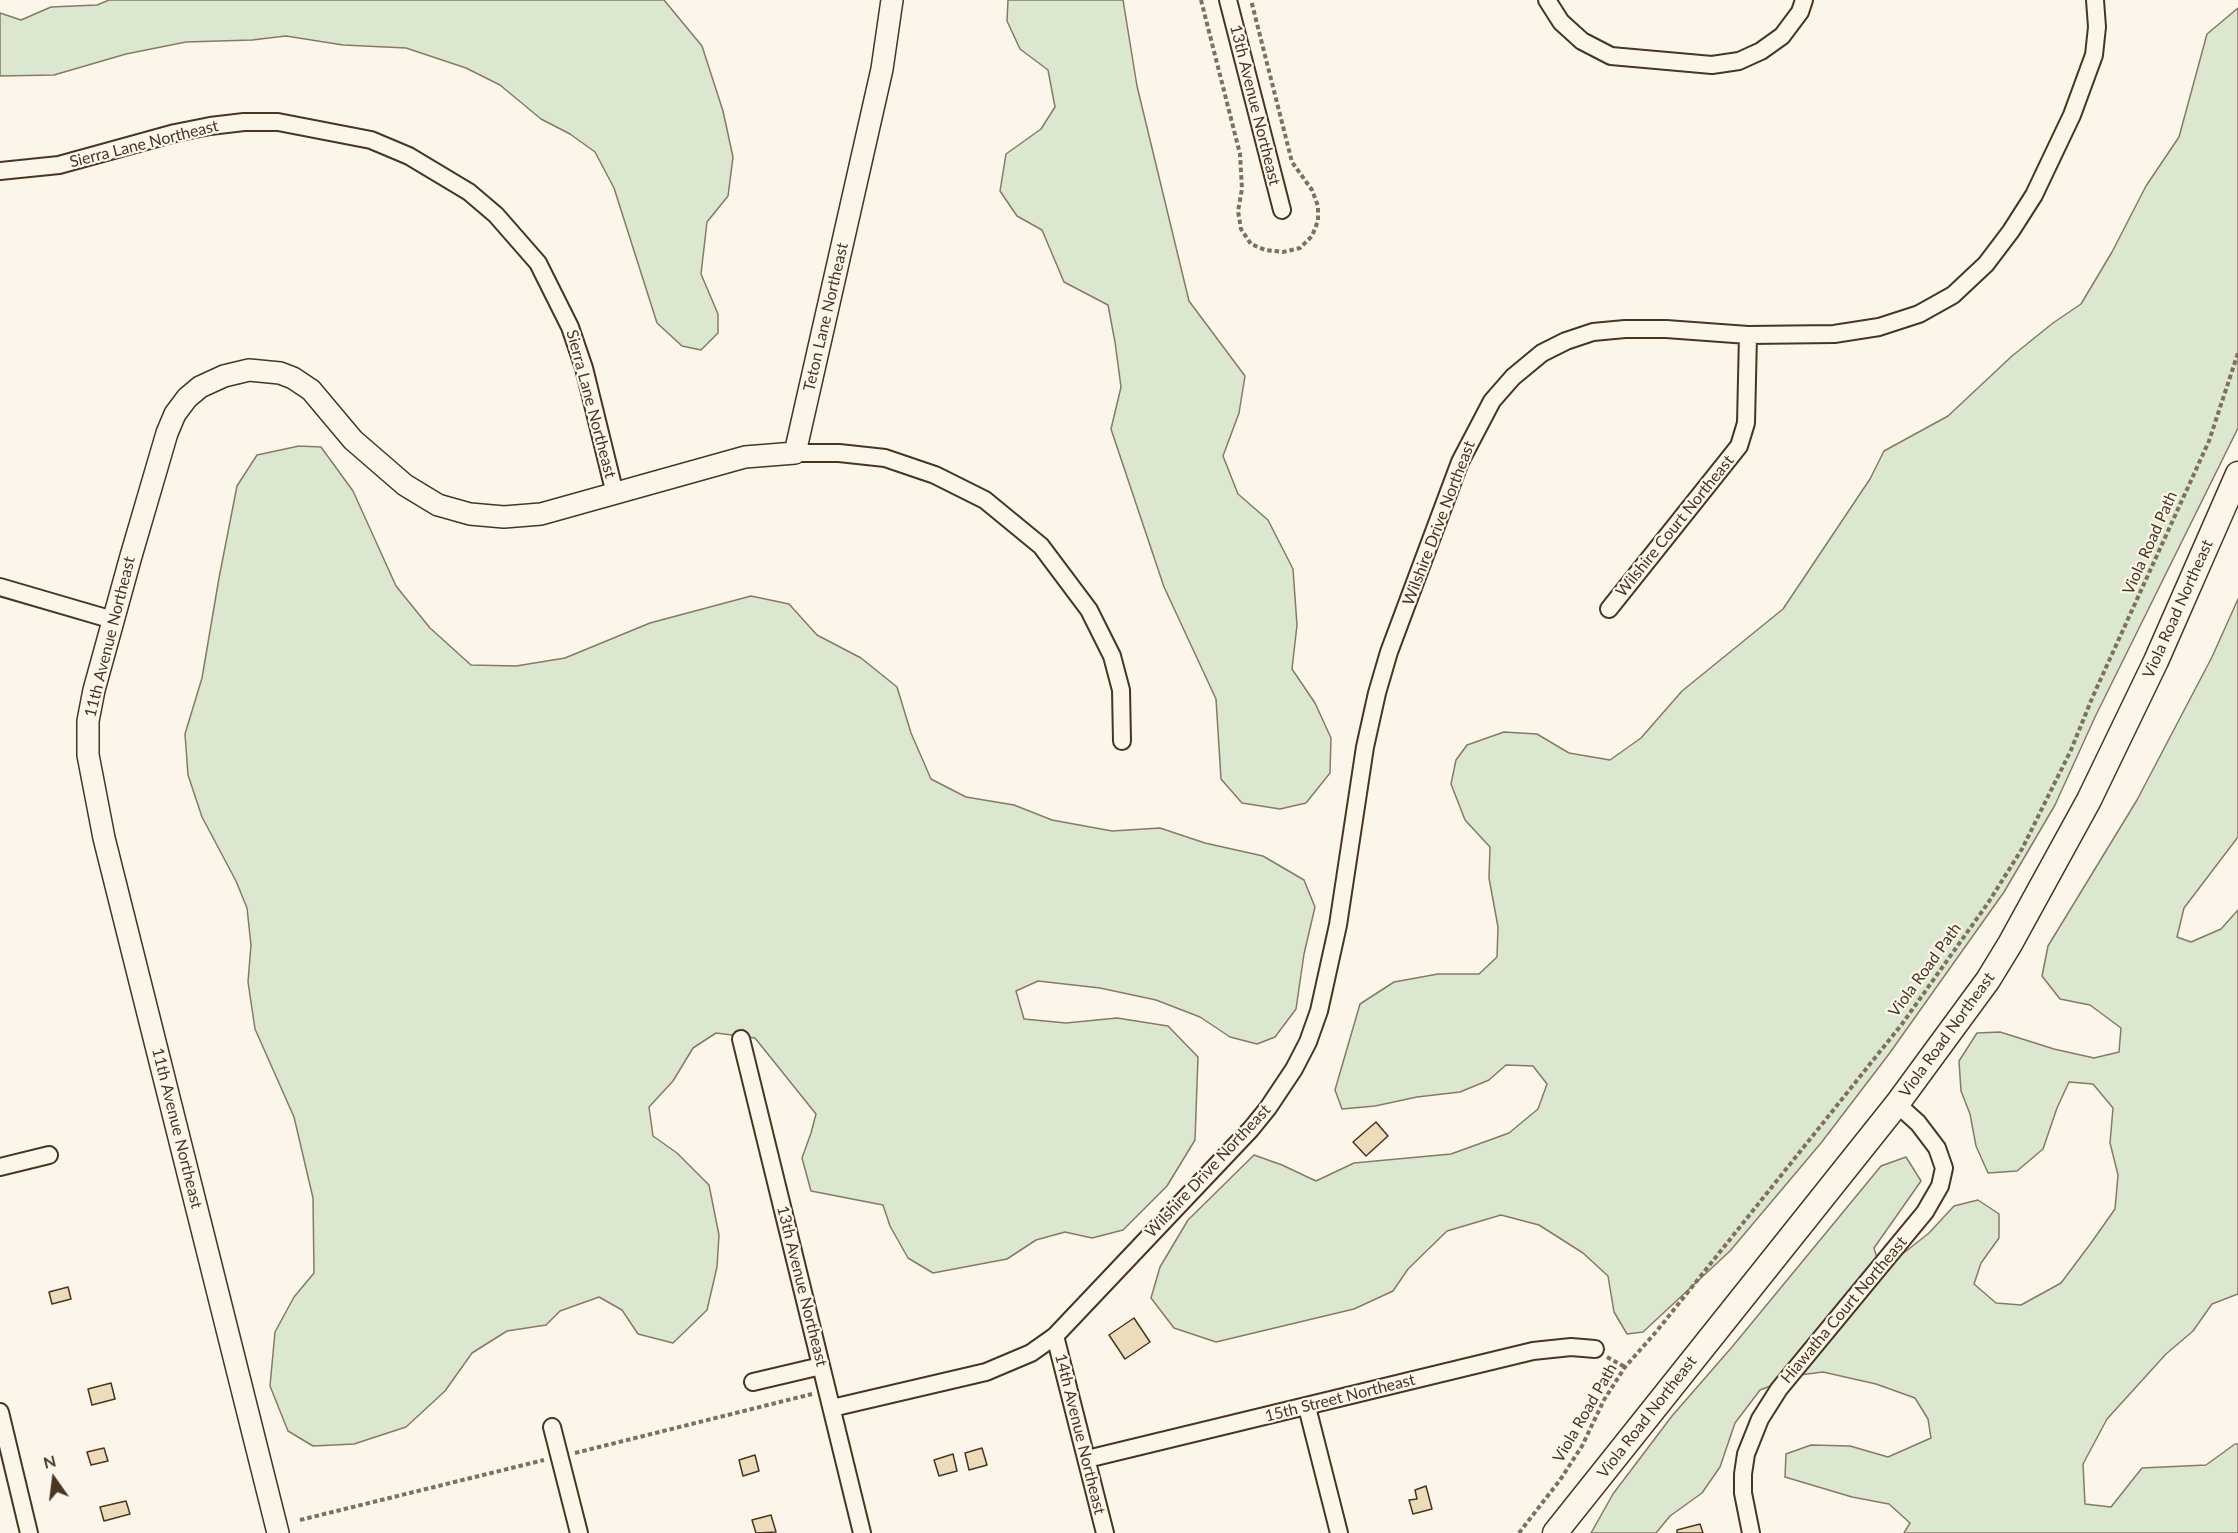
<!DOCTYPE html>
<html>
<head>
<meta charset="utf-8">
<style>
	body { margin:0 }
	#map { position:relative; width:2238px; height:1533px; overflow:hidden; background:#fbf6e9; font-family:Lato,sans-serif }
	canvas { display:block }
	.north { position:absolute; left:24px; top:1449px; width:60px; height:60px; -webkit-text-stroke:4px #fbf6e9; paint-order:stroke; rotate:346deg; font-size:16px; font-weight:700; line-height:24px; text-align:center; color:#4a3520 }
	.north::after { content:''; display:block; margin:auto; width:21px; height:27px; background:#4a3520; clip-path:polygon(50% 0,100% 100%,50% 72%,0 100%) }
</style>
</head>
<body>
<div id="map">
<canvas width="2238" height="1533"></canvas>
<div class="north">N</div>
</div>
<script>
const context = document.querySelector('canvas').getContext('2d');
context.lineJoin = 'round';
function paint(path, color) { context.fillStyle = color; context.fill(path, 'evenodd'); }
const shape = rows => new Path2D(rows.map(r => 'M' + r).join(''));
function strokePath(path, color, width, dash) { context.strokeStyle = color; context.lineWidth = width; context.lineCap = dash ? 'butt' : 'round'; context.setLineDash(dash || []); context.stroke(path); }
function label(font, color, halo, rows, align = 'center') {
  context.font = font + ' Lato,sans-serif'; context.lineWidth = 4.5; context.setLineDash([]); context.textBaseline = 'middle'; context.strokeStyle = halo; context.fillStyle = color; for (const [text, x, y, turn = 0] of rows) {
    context.save(); context.translate(x, y); context.rotate((+turn || 0) * Math.PI / 180); context.textAlign = isNaN(turn) ? turn : align; if (halo) context.strokeText(text, 0, 0); context.fillText(text, 0, 0); context.restore();
  }
}
const green = shape([
	[109,0,664,0,702,46,723,111,733,157,728,196,707,222,701,274,718,314,718,333,701,350,682,346,657,323,614,188,595,152,570,134,541,119,500,85,466,68,406,48,343,45,286,36,252,40,186,42,126,54,54,75,0,76,0,13,21,20,51,7,97,5,109,0],
	[1008,0,1123,0,1137,86,1189,301,1245,376,1239,413,1223,456,1238,494,1268,520,1293,569,1297,625,1292,669,1315,703,1331,738,1330,773,1306,803,1280,809,1242,803,1221,779,1216,699,1164,587,1111,429,1121,387,1115,342,1108,305,1064,282,1042,230,1017,216,1000,191,1006,154,1041,129,1055,107,1048,70,1020,49,1007,21,1008,0],
	[2238,8,2238,428,2095,717,2055,805,2004,892,1889,1054,1821,1143,1730,1251,1643,1332,1627,1334,1614,1312,1608,1276,1583,1253,1539,1225,1501,1215,1447,1231,1408,1269,1393,1291,1354,1309,1216,1342,1174,1328,1151,1298,1160,1267,1188,1220,1254,1155,1282,1165,1316,1181,1354,1163,1451,1154,1509,1133,1538,1109,1547,1084,1533,1066,1506,1065,1489,1080,1460,1092,1417,1097,1375,1106,1342,1109,1335,1090,1360,1004,1394,982,1438,974,1479,974,1497,957,1498,927,1489,878,1490,847,1465,820,1451,784,1456,760,1467,745,1504,732,1537,734,1569,753,1610,760,1641,738,1682,691,1783,609,1870,479,1884,451,1948,416,2012,356,2053,323,2081,304,2112,252,2146,186,2179,137,2207,34,2238,8],
	[299,446,321,447,353,491,396,586,430,628,471,665,516,666,565,658,650,623,751,596,789,604,817,635,861,658,897,687,911,733,931,779,966,797,1014,805,1052,820,1112,831,1160,828,1205,843,1263,856,1304,880,1315,907,1304,954,1296,1009,1275,1037,1257,1044,1230,1037,1200,1017,1156,1000,1100,988,1038,981,1016,991,1024,1019,1066,1023,1117,1018,1168,1026,1198,1057,1195,1140,1167,1186,1123,1230,1092,1238,1065,1232,1036,1240,1007,1259,933,1273,908,1258,890,1226,883,1205,811,1191,802,1158,811,1133,816,1114,755,1038,716,1033,693,1048,673,1081,649,1107,653,1136,677,1153,709,1185,719,1235,717,1267,707,1310,673,1343,638,1334,622,1310,599,1297,560,1311,546,1325,507,1331,472,1353,445,1391,406,1427,354,1444,313,1446,288,1431,270,1386,275,1332,294,1297,314,1273,313,1198,294,1117,255,1029,248,982,251,945,247,908,236,881,202,817,188,775,185,734,202,678,219,578,237,486,257,455,299,446],
	[2238,599,2238,837,2184,908,2177,937,2191,942,2221,929,2238,910,2238,1294,2212,1304,2193,1331,2166,1354,2107,1419,2083,1464,2085,1504,2111,1507,2142,1468,2206,1465,2235,1444,2238,1444,2238,1533,1904,1533,1910,1523,1889,1504,1852,1497,1785,1477,1786,1454,1811,1445,1850,1446,1888,1457,1931,1438,1928,1419,1915,1398,1876,1384,1823,1372,1799,1375,1760,1390,1735,1423,1720,1467,1702,1493,1670,1516,1656,1533,1591,1533,1613,1494,1672,1416,1732,1347,1881,1166,1906,1157,1921,1181,1874,1248,1881,1271,1929,1233,1954,1206,1978,1200,1999,1214,1999,1238,1981,1263,1974,1284,1996,1303,2021,1305,2061,1283,2091,1243,2115,1209,2118,1175,2110,1143,2113,1108,2093,1084,2069,1082,2057,1108,2043,1149,2017,1171,1988,1173,1976,1146,1970,1114,1961,1091,1959,1061,1977,1033,2000,1032,2054,1049,2094,1058,2119,1052,2121,1028,2090,1005,2060,999,2042,976,2048,946,2137,800,2212,657,2238,599]
]);
const building = shape([
	[1376,1122,1388,1136,1366,1156,1353,1142,1376,1122],
	[68,1287,71,1299,52,1304,49,1292,68,1287],
	[1134,1318,1150,1342,1125,1359,1109,1335,1134,1318],
	[111,1383,115,1399,92,1405,88,1389,111,1383],
	[104,1448,108,1461,91,1465,87,1452,104,1448],
	[982,1448,987,1465,969,1470,965,1453,982,1448],
	[953,1454,957,1471,939,1476,934,1460,953,1454],
	[755,1455,759,1471,743,1476,739,1460,755,1455],
	[1426,1486,1432,1509,1413,1514,1409,1500,1417,1499,1415,1490,1426,1486],
	[126,1501,130,1514,104,1521,100,1507,126,1501],
	[771,1515,776,1532,756,1533,752,1520,771,1515],
	[1700,1524,1703,1533,1677,1533,1677,1530,1700,1524]
]);
const path = shape([
	[1201,0,1240,154,1242,189,1238,211,1241,229,1251,244,1265,250,1283,252,1300,248,1312,236,1318,221,1318,206,1312,190,1292,162,1251,0],
	[1607,1357,1625,1367],
	[575,1453,812,1394],
	[300,1520,544,1460],
	[1519,1533,1560,1480,1582,1446,1604,1400,1625,1367,1656,1332,1902,1024,1988,903,2022,849,2071,750,2093,696,2209,441,2238,353]
]);
const minor = shape([
	[1228,0,1282,210],
	[1547,0,1561,22,1582,41,1611,56,1712,65,1739,61,1761,51,1782,36,1800,12,1804,0],
	[0,171,59,165,175,133,210,126,244,122,278,122,371,140,409,156,469,192,496,215,538,263,570,327,584,368,615,494],
	[795,453,839,453,885,458,935,475,985,500,1041,546,1089,610,1112,656,1121,690,1122,741],
	[0,587,113,620],
	[1609,609,1739,446,1746,423,1748,335],
	[741,1039,862,1533],
	[0,1167,49,1155],
	[1055,1336,1105,1533],
	[753,1382,821,1366],
	[1307,1407,1339,1533],
	[832,1408,986,1372,1031,1353,1055,1336,1251,1129,1268,1108,1294,1069,1308,1042,1319,1011,1338,925,1365,747,1377,693,1389,652,1460,462,1492,401,1513,377,1542,353,1566,341,1593,332,1625,329,1666,329,1748,335,1834,334,1879,327,1919,314,1953,295,1986,264,2011,231,2034,195,2072,115,2094,55,2097,27,2095,0],
	[0,1412,29,1533],
	[552,1427,579,1533],
	[1087,1459,1533,1351,1571,1347,1595,1349],
	[1751,1533,1743,1493,1743,1474,1746,1454,1760,1419,1779,1389,1925,1212,1940,1186,1944,1168,1937,1148,1918,1123,1897,1104]
]);
const tertiary = shape([
	[278,1533,104,838,88,755,88,721,94,690,131,556,167,433,175,414,187,398,200,387,224,376,249,370,280,373,293,378,311,390,353,440,405,485,438,505,470,514,504,517,541,514,745,457,795,453,882,69,892,0]
]);
const secondary = shape([
	[1555,1533,1897,1104,1988,980,2010,944,2089,800,2156,661,2238,474]
]);
const streetNames = [
	["13th Avenue Northeast",1255,105,76],
	["Sierra Lane Northeast",144,144,-14],
	["Teton Lane Northeast",826,317,-77],
	["Sierra Lane Northeast",591,404,75],
	["Wilshire Drive Northeast",1439,523,-69],
	["Wilshire Court Northeast",1675,526,-51],
	["Viola Road Path",2150,543,-66],
	["Viola Road Northeast",2178,609,-66],
	["11th Avenue Northeast",110,637,-76],
	["Viola Road Path",1925,970,-54],
	["Viola Road Northeast",1947,1035,-54],
	["11th Avenue Northeast",177,1128,76],
	["Wilshire Drive Northeast",1208,1171,-47],
	["13th Avenue Northeast",802,1286,76],
	["Hiawatha Court Northeast",1844,1310,-50],
	["15th Street Northeast",1340,1398,-14],
	["Viola Road Path",1585,1413,-60],
	["Viola Road Northeast",1647,1417,-52],
	["14th Avenue Northeast",1080,1434,76]
];
paint(green, '#dce7d0');
strokePath(green, '#887966', 1.5);
paint(building, '#ecdcbc');
strokePath(building, '#4a3520', 1.5);
strokePath(minor, '#4a3520', 20);
strokePath(tertiary, '#4a3520', 24);
strokePath(secondary, '#4a3520', 27);
strokePath(path, '#7f6f5c', 4, [4.5, 3]);
strokePath(minor, '#fbf6e9', 16);
strokePath(tertiary, '#fbf6e9', 21);
strokePath(secondary, '#fbf6e9', 24);
label('16px', '#4a3520', '#fbf6e9', streetNames);
</script>
</body>
</html>
